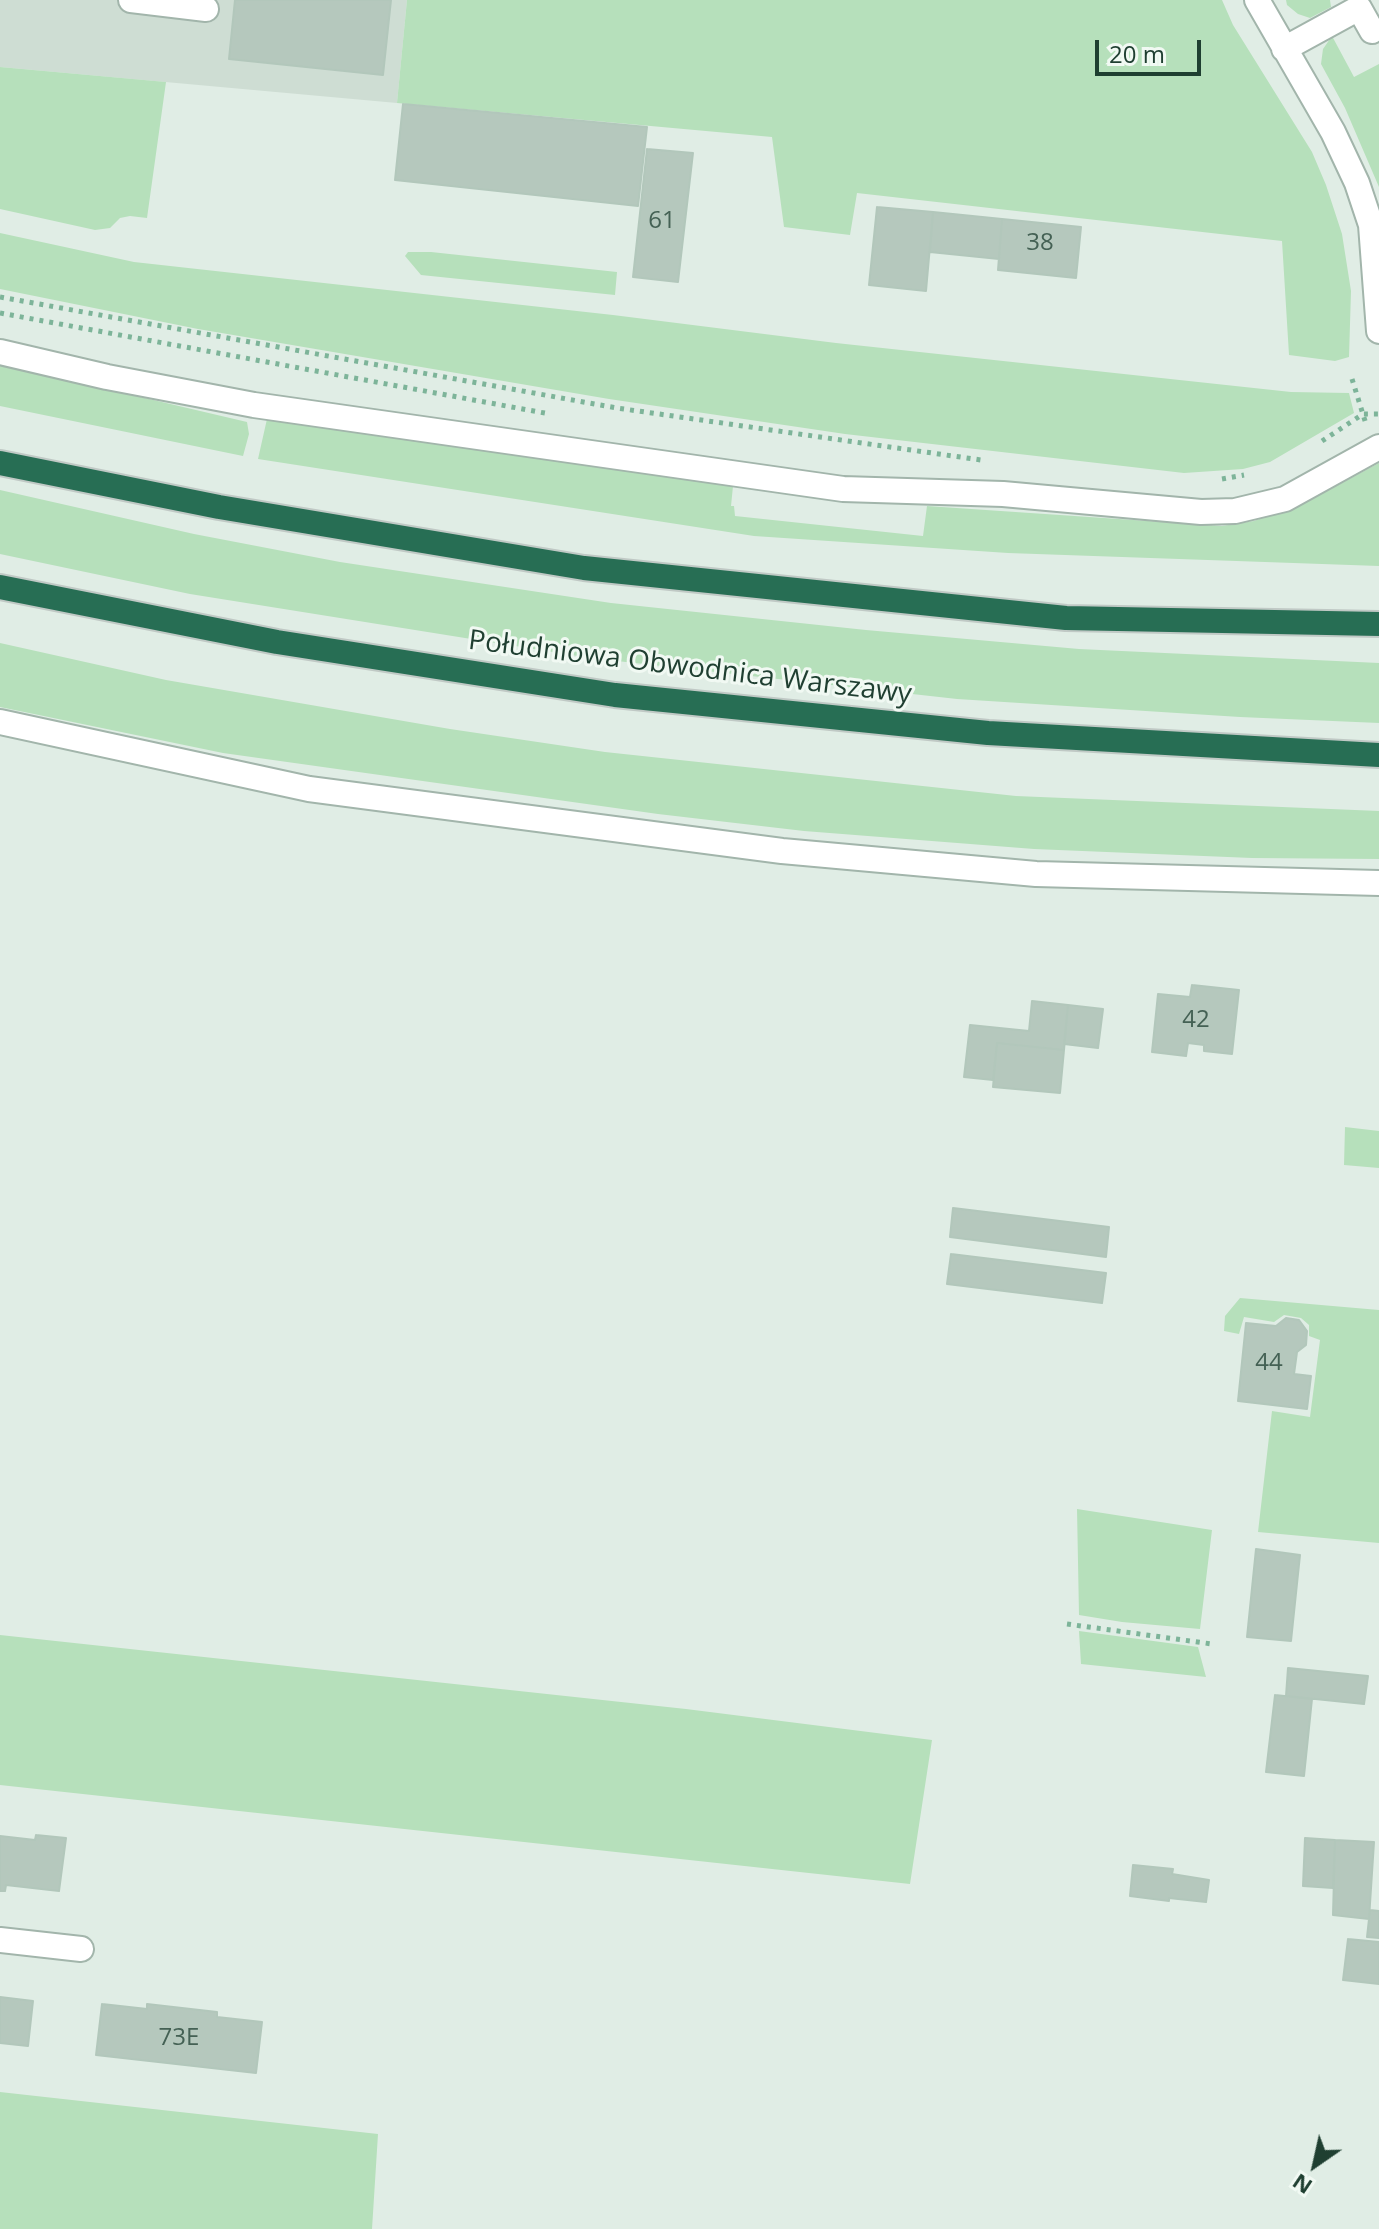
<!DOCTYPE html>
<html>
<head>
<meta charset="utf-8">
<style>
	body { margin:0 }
	#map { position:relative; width:1379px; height:2229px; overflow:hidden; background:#e0ede5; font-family:"Open Sans",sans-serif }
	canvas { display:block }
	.north { position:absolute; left:1275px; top:2125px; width:80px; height:80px; -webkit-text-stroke:6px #f1f9f3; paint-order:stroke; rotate:214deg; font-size:22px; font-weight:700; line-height:32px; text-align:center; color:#1f3f31 }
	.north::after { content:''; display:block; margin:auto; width:28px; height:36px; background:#1f3f31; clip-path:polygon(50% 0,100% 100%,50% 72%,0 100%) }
	.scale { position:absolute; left:1095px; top:40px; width:106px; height:36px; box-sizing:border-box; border:4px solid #1f3f31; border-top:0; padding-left:10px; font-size:24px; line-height:28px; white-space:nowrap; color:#1f3f31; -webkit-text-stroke:6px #f1f9f3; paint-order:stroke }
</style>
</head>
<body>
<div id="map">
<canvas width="1379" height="2229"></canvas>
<div class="north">N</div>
<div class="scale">20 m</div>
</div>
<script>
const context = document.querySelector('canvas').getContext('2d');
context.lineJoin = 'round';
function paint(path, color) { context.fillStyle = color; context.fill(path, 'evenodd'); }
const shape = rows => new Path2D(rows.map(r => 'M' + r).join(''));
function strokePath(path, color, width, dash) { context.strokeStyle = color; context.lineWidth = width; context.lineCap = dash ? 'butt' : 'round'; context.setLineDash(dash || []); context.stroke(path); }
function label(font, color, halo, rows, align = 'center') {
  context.font = font + ' "Open Sans",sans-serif'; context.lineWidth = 6; context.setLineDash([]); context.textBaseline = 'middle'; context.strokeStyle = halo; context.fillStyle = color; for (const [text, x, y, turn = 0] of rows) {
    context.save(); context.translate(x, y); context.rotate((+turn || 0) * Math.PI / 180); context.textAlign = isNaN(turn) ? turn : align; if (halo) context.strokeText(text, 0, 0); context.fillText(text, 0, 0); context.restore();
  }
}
const built = shape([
	[0,0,407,0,397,103,0,67]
]);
const green = shape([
	[407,0,1222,0,1233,25,1312,152,1326,185,1342,234,1351,291,1349,357,1335,361,1289,355,1282,241,857,193,850,235,784,227,772,137,397,103],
	[1286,0,1330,0,1331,7,1310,18,1298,14,1287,5],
	[1332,36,1354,77,1379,64,1379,187,1345,108,1321,64,1323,49],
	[0,67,166,82,147,218,130,216,120,218,110,228,95,230,0,209],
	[0,233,134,262,613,315,836,343,1291,392,1349,393,1354,413,1270,462,1243,469,1184,473,845,434,609,399,198,329,0,289],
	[408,252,431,252,617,272,615,295,421,275,405,256],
	[0,364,247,422,249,434,243,456,0,406],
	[267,419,733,486,731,506,734,506,735,516,923,536,927,506,1222,526,1254,521,1314,498,1379,463,1379,566,1008,553,754,536,258,459],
	[0,490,194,534,340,562,611,603,866,630,1079,649,1379,663,1379,723,1240,717,957,699,590,658,190,594,0,554],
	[0,643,166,680,450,729,605,752,1016,796,1379,811,1379,859,1252,858,1034,849,804,831,658,814,223,753,0,707],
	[1345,1127,1379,1131,1379,1168,1344,1165],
	[1240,1298,1379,1310,1379,1543,1258,1532,1272,1411,1310,1417,1320,1340,1309,1336,1309,1325,1301,1318,1284,1315,1274,1322,1244,1317,1239,1334,1224,1331,1225,1316],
	[1077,1509,1212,1530,1200,1629,1122,1622,1079,1615],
	[1079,1631,1198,1647,1206,1677,1081,1664],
	[0,1635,686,1709,932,1740,910,1884,0,1785],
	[0,2092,378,2134,372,2229,0,2229]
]);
const building = shape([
	[235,0,391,0,383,75,229,59,235,0],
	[403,104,647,127,638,206,395,180,403,104],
	[647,149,693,153,678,282,633,277,647,149],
	[877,207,933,212,926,291,869,285,877,207],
	[933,212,1002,219,999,259,930,252,933,212],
	[1002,219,1081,227,1076,278,998,270,1002,219],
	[1192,985,1239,990,1232,1054,1204,1051,1204,1045,1188,1043,1186,1056,1152,1052,1158,994,1190,997,1192,985],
	[1032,1001,1068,1005,1064,1050,997,1043,993,1080,964,1077,970,1025,1029,1031,1032,1001],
	[1068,1005,1103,1009,1098,1048,1064,1044,1068,1005],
	[997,1043,1064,1050,1060,1093,993,1087,997,1043],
	[953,1208,1109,1227,1106,1257,950,1237,953,1208],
	[951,1254,1106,1273,1102,1303,947,1284,951,1254],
	[1286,1318,1299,1320,1307,1331,1306,1345,1297,1352,1294,1374,1311,1376,1307,1409,1238,1401,1246,1323,1276,1326,1286,1318],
	[1256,1549,1300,1555,1291,1641,1247,1637,1256,1549],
	[1288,1668,1368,1676,1364,1704,1286,1696,1288,1668],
	[1275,1695,1312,1699,1304,1776,1266,1772,1275,1695],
	[36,1835,66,1838,59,1891,6,1885,5,1891,0,1891,0,1836,35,1840,36,1835],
	[1305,1838,1335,1840,1333,1888,1303,1886,1305,1838],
	[1335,1840,1374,1842,1369,1919,1333,1915,1335,1840],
	[1133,1865,1173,1869,1172,1874,1209,1880,1206,1902,1169,1898,1169,1901,1130,1896,1133,1865],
	[1370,1910,1379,1911,1379,1938,1367,1937,1370,1910],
	[1348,1939,1379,1942,1379,1984,1343,1980,1348,1939],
	[0,1997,33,2001,28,2046,0,2043,0,1997],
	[102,2004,147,2009,147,2004,217,2012,217,2017,262,2022,256,2073,96,2055,102,2004]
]);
const path = shape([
	[0,297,617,408,981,460],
	[0,313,550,414],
	[1352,379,1366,424],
	[1322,441,1363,414,1379,414],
	[1222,479,1244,475],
	[1067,1624,1212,1644]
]);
const minor = shape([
	[131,0,206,9],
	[1257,0,1333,132,1357,183,1371,225,1379,331],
	[1284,49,1359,8,1372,31],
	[0,352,107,377,254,405,843,489,1003,494,1201,512,1235,511,1285,499,1379,447],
	[0,722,309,789,782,851,1036,874,1379,883],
	[0,1940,81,1949]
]);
const highway = shape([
	[0,463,219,507,584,568,1066,618,1379,624],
	[0,587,277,642,615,695,988,733,1379,755]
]);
const numberNames = [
	["61",662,221],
	["38",1040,243],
	["42",1196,1020],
	["44",1269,1363],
	["73E",179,2038]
];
const streetNames = [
	["Południowa Obwodnica Warszawy",690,668,7]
];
paint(built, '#ceddd3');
paint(green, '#b6e0bb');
paint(building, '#b5c8bd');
strokePath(building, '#b2c7bb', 2);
strokePath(minor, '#a2b5ab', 28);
strokePath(highway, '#c0c9c5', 28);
strokePath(path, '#7db499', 5, [4, 6]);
strokePath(minor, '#fff', 24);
strokePath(highway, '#276e54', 24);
label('24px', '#446154', null, numberNames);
label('28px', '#1f3f31', '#f1f9f3', streetNames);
</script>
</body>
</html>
